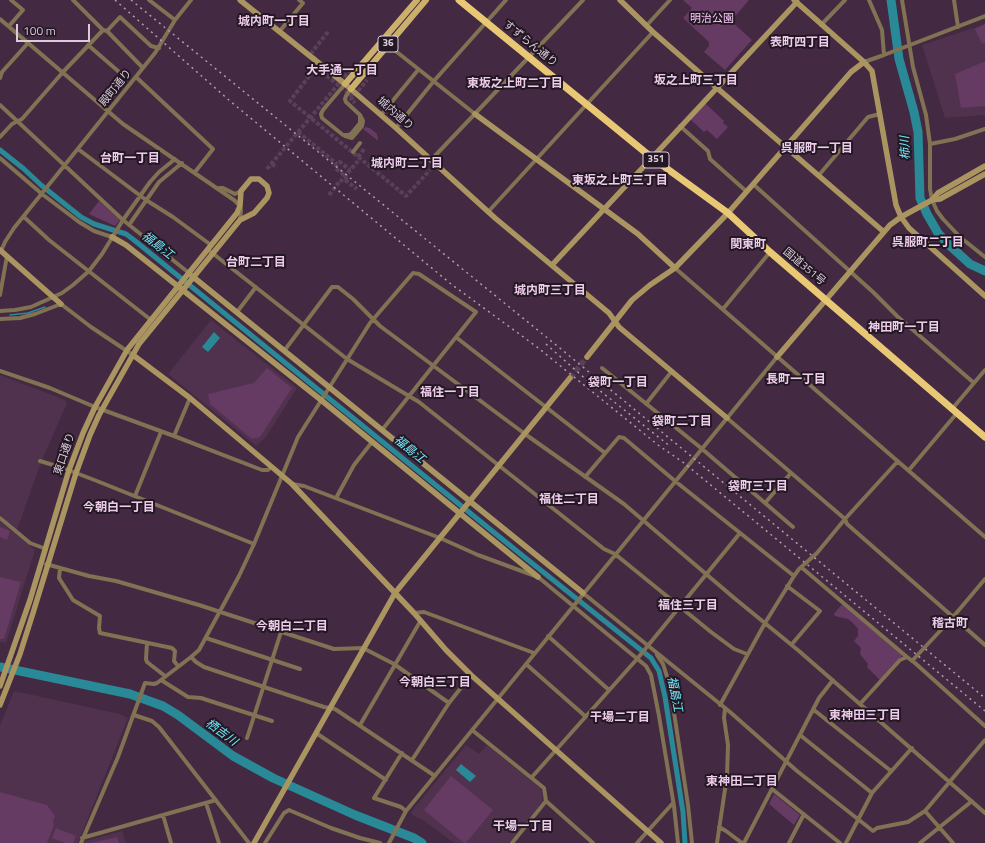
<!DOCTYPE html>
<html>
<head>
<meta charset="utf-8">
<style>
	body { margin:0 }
	#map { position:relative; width:985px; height:843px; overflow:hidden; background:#432942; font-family:"Titillium Web",sans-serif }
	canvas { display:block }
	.scale { position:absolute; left:16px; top:24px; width:74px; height:18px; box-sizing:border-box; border:2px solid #dccbdb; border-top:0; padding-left:5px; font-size:12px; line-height:14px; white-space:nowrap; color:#dccbdb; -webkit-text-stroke:3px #221722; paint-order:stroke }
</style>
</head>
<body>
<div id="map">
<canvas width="985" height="843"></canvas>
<div class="scale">100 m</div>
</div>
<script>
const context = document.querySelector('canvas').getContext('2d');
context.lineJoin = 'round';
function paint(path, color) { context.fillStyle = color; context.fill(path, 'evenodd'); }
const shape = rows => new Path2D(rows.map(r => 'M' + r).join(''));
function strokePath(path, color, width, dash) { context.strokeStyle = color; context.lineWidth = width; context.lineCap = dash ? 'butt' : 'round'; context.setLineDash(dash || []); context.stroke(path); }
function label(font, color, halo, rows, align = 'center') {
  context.font = font + ' "Titillium Web","Noto Sans JP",sans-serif'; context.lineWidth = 4; context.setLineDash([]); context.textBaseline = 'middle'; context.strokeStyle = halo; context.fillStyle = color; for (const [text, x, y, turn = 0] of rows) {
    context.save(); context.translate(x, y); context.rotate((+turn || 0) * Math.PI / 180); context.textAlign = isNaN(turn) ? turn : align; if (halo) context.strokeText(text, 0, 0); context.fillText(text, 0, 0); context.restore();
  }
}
const built = shape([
	[985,24,985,115,945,118,922,45],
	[211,320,297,388,266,437,256,446,168,374],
	[0,375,65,400,67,403,40,465,17,530,0,515],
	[0,521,35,550,6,643,0,642],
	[14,691,120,714,128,718,78,843,0,843,0,725],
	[466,745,479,754,487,745,541,788,543,801,509,843,454,843,423,820,412,815,411,812],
	[122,831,126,843,84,843,85,841]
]);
const green = shape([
	[683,0,749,0,731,21,752,40,725,70,704,52,709,46,709,42,683,18,692,8],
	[985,24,985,43,982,44,975,29],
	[983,62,985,62,985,106,961,108,955,74],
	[705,103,724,121,723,123,728,127,717,139,707,130,704,132,690,119],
	[365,127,370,128,377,134,378,139,377,140,363,129],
	[99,201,120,220,115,226,89,214],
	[267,368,292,388,260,437,252,439,210,404,208,394,254,383],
	[0,527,10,531,7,540,0,537],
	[0,577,21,582,4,639,0,639],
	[843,603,902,654,902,656,880,680,867,667,868,664,860,654,861,648,854,641,858,636,858,629,854,624,848,619,835,616,834,614],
	[451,776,493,810,466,843,464,843,424,810],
	[0,792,47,805,55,816,53,821,54,825,47,843,0,843],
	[774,794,800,815,794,825,769,804],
	[56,828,76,836,73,843,65,843,52,838],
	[117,837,119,843,91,843]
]);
const water = shape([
	[214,332,220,338,208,352,202,347],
	[461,764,476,776,470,782,456,770]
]);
const stream = shape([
	[10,315,28,313,45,307]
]);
const canal = shape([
	[0,150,24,169,41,185,81,217,94,224,126,234,134,240,523,556,651,658,659,671,665,697,683,812,685,843]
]);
const river = shape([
	[891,0,899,59,914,112,918,132,920,198,927,214,938,233,948,244,970,264,985,271],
	[0,667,130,694,163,706,178,715,233,756,273,778,355,815,414,838,422,843]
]);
const streetTunnel = shape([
	[328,32,312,52,320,70,353,97,367,80],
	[313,71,290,101,406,196,430,170],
	[353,97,351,99,355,103],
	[298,132,337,164],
	[358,157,364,149],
	[272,164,277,168],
	[267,169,352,68],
	[345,180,357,189],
	[347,180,345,176,335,168,337,164,340,162,350,170],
	[340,182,358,161],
	[329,195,340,181]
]);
const secondaryTunnel = shape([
	[570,378,587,357]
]);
const street = shape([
	[73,0,103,30],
	[149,0,175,20],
	[902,0,913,67,926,115,930,144,930,189,932,200,937,211,943,219,960,237,985,257],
	[954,0,958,27],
	[0,19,123,124,234,200,240,206,241,210,240,220],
	[647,25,670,0],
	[821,25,845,0],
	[9,26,23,10,11,0],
	[107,31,143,68],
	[279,32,303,3,299,0],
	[88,45,118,71],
	[388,45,475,114],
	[884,55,985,16],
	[864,62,884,55,882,30,869,0],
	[136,77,213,149,195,172],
	[0,78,2,72,28,43],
	[345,84,323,110,321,114,322,118,343,135,348,135,351,134,360,123,360,115],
	[0,105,123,220,189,273],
	[381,115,418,70],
	[680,126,708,151,710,159,746,191],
	[396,128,433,82,506,0],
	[345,136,352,138,362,126,363,121,360,115,346,102,345,99,346,96,351,89],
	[0,137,12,124,22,119,63,72,103,30,107,31,120,17,151,46,159,48],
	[930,144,955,139,985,129],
	[78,149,146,200,173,217,211,245],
	[353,152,360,143],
	[0,158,42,194,79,222,94,231,112,237],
	[431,160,583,0],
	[819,175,868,117,880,114],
	[753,184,873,292,898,317,974,383],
	[219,188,223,188,235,194,241,191],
	[488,212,653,32],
	[24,217,49,240,151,320],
	[129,225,159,182,182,163],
	[1,251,5,242,14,228,155,53,175,20,191,0],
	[211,252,347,359,419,402,604,549,615,554,711,632,734,649,747,654],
	[675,268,985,537],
	[0,295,7,256],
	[723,309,770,252],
	[0,311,15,310,31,307,62,293,73,285,89,271,102,254,123,220,150,182,159,172,175,159],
	[237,312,256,287],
	[0,319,20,318,35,314,61,304,91,327,133,355],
	[457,338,605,453],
	[284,351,332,287,338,287,353,299,380,326,525,434,624,504,733,597,799,651,985,813],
	[602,368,701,448,793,527],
	[0,371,50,388,95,407,174,436,262,470,268,470,272,467],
	[646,404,672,371],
	[952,409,985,370],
	[727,418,845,519,847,524,985,645],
	[174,436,190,398],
	[40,461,63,468,97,481,254,544],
	[909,470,957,413],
	[585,477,619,437,624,438,675,481,794,576],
	[292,484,304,486,440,538,478,555,538,577,646,666,651,675,659,716,674,806,678,843],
	[135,496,161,432],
	[336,498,354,465,372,442],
	[765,503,791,473],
	[0,518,30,543,46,549],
	[46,564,89,576,116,581,199,605,334,649,363,648,394,664,449,703],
	[801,567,907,657],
	[60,568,59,578,73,600,100,616,99,628,100,633,172,648,175,651,174,661,178,666],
	[787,586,820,611,792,644],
	[583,593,730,712,797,771,873,831,877,828,908,822,925,811],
	[414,613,424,612,534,653],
	[548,636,609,690],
	[206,638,300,669],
	[147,643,146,659,147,662,165,676],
	[657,655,663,664,670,686,688,805,692,843],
	[191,657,196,662,204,667,324,707,335,709,435,776],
	[912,661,953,617,985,579],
	[526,664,585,716],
	[161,680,188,697,201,698,272,721],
	[860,704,900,660,907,657,915,663,985,726],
	[720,705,765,623,794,576,799,569,817,553,845,519,898,461],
	[814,710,891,771],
	[134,715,152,721,159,727,249,843],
	[360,725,421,620],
	[472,730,544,788,546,801,593,843],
	[316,733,386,780],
	[800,735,872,793],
	[247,738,281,632],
	[402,753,374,798,401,807,406,811],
	[412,760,449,703,471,675],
	[532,777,637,659,740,533],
	[772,789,840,843],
	[206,803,219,843],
	[163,815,171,843],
	[719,827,726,831,742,843],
	[82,838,216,800],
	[81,843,118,757,145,683,154,684,157,683,191,657,199,650,239,576,254,544,298,437,370,323,413,273,419,274,476,312,382,430],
	[265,843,284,813,289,810,331,828,360,838,380,843],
	[389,843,406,811,777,357],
	[512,843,546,801],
	[637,843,673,803],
	[717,843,727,776,728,745,724,718,725,709],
	[744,843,819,698,833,680],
	[789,843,804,814],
	[846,843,872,793,912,748],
	[920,843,972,801],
	[953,843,925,811,985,740]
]);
const secondary = shape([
	[240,0,345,84,396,128,495,218,609,313,619,327,727,418],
	[620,0,653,32,717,88,884,232],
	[794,0,864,62,872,71,896,205,901,217,909,228,985,296],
	[475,114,638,234,675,268],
	[932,200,940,199,985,174],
	[112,237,126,245,321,400,538,577],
	[0,250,61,304],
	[552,265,797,2],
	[192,276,583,593],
	[133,355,190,398,292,484,414,613,446,650,471,675,661,843],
	[587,357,632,300,650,285,675,268,728,213,851,72,864,62],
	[777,357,890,225,901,217,932,200,938,193,985,166],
	[0,686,30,600,69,470,83,433,95,407,127,350,135,340,237,213,240,206,241,191,251,179,259,179,267,186,269,193,267,198,254,213,240,220,139,344,99,415,90,435,76,473,33,613,20,654,0,705],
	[254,843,395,593,570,378]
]);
const primary = shape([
	[345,84,417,0],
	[351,89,426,0]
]);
const highway = shape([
	[459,0,651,157,728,213,770,252,985,437]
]);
const rail = shape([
	[115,0,230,101,451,284,537,347,658,445,684,463,985,711],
	[131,0,561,349,985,698],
	[546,344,589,382,671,447]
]);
const shields = [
	[388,44,20],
	[656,160,26]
];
const shieldNames = [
	["36",388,44],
	["351",656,160]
];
const parkNames = [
	["明治公園",712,19]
];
const streetNames = [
	["すずらん通り",530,44,39],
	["殿町通り",116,88,-51],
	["城内通り",395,114,41],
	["国道351号",804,267,40],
	["東口通り",65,454,-71]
];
const neighbourhoodNames = [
	["城内町一丁目",274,22],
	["表町四丁目",800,43],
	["大手通一丁目",342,71],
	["坂之上町三丁目",696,81],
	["東坂之上町二丁目",515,84],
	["呉服町一丁目",817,149],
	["台町一丁目",130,159],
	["城内町二丁目",407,164],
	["東坂之上町三丁目",620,181],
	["呉服町二丁目",928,243],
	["関東町",748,245],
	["台町二丁目",256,263],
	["城内町三丁目",550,291],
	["神田町一丁目",904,328],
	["長町一丁目",796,380],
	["袋町一丁目",618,383],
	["福住一丁目",450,393],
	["袋町二丁目",682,422],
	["袋町三丁目",758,487],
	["福住二丁目",569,500],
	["今朝白一丁目",119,508],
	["福住三丁目",688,606],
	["稽古町",950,624],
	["今朝白二丁目",292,627],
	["今朝白三丁目",435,683],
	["東神田三丁目",865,716],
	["干場二丁目",620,718],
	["東神田二丁目",742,782],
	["干場一丁目",523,827]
];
const waterNames = [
	["柿川",906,148,-93],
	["福島江",157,246,38],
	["福島江",409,450,39],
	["福島江",674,694,79],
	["栖吉川",221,733,36]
];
paint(built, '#50314e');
paint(green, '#653b64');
paint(water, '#298996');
strokePath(stream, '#298996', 1.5);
strokePath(canal, '#298996', 5);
strokePath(river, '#298996', 9);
strokePath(streetTunnel, '#5a4159', 4, [4, 2]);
strokePath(secondaryTunnel, '#5a4159', 5.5, [5.5, 3]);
strokePath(street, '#807252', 4);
strokePath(secondary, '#aa9561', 5.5);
strokePath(primary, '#cbb06c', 6);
strokePath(highway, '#e9c875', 7);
strokePath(rail, '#af9cae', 1.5, [2, 4]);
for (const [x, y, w] of shields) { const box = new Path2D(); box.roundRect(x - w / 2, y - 8, w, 16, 3); context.fillStyle = '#221722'; context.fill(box); strokePath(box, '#dccbdb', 1); }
label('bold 10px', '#dccbdb', null, shieldNames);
label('11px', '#feccfb', '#221722', parkNames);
label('11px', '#dccbdb', '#221722', streetNames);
label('bold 12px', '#edccea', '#221722', neighbourhoodNames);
label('italic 12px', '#70eafc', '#221722', waterNames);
</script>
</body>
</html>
